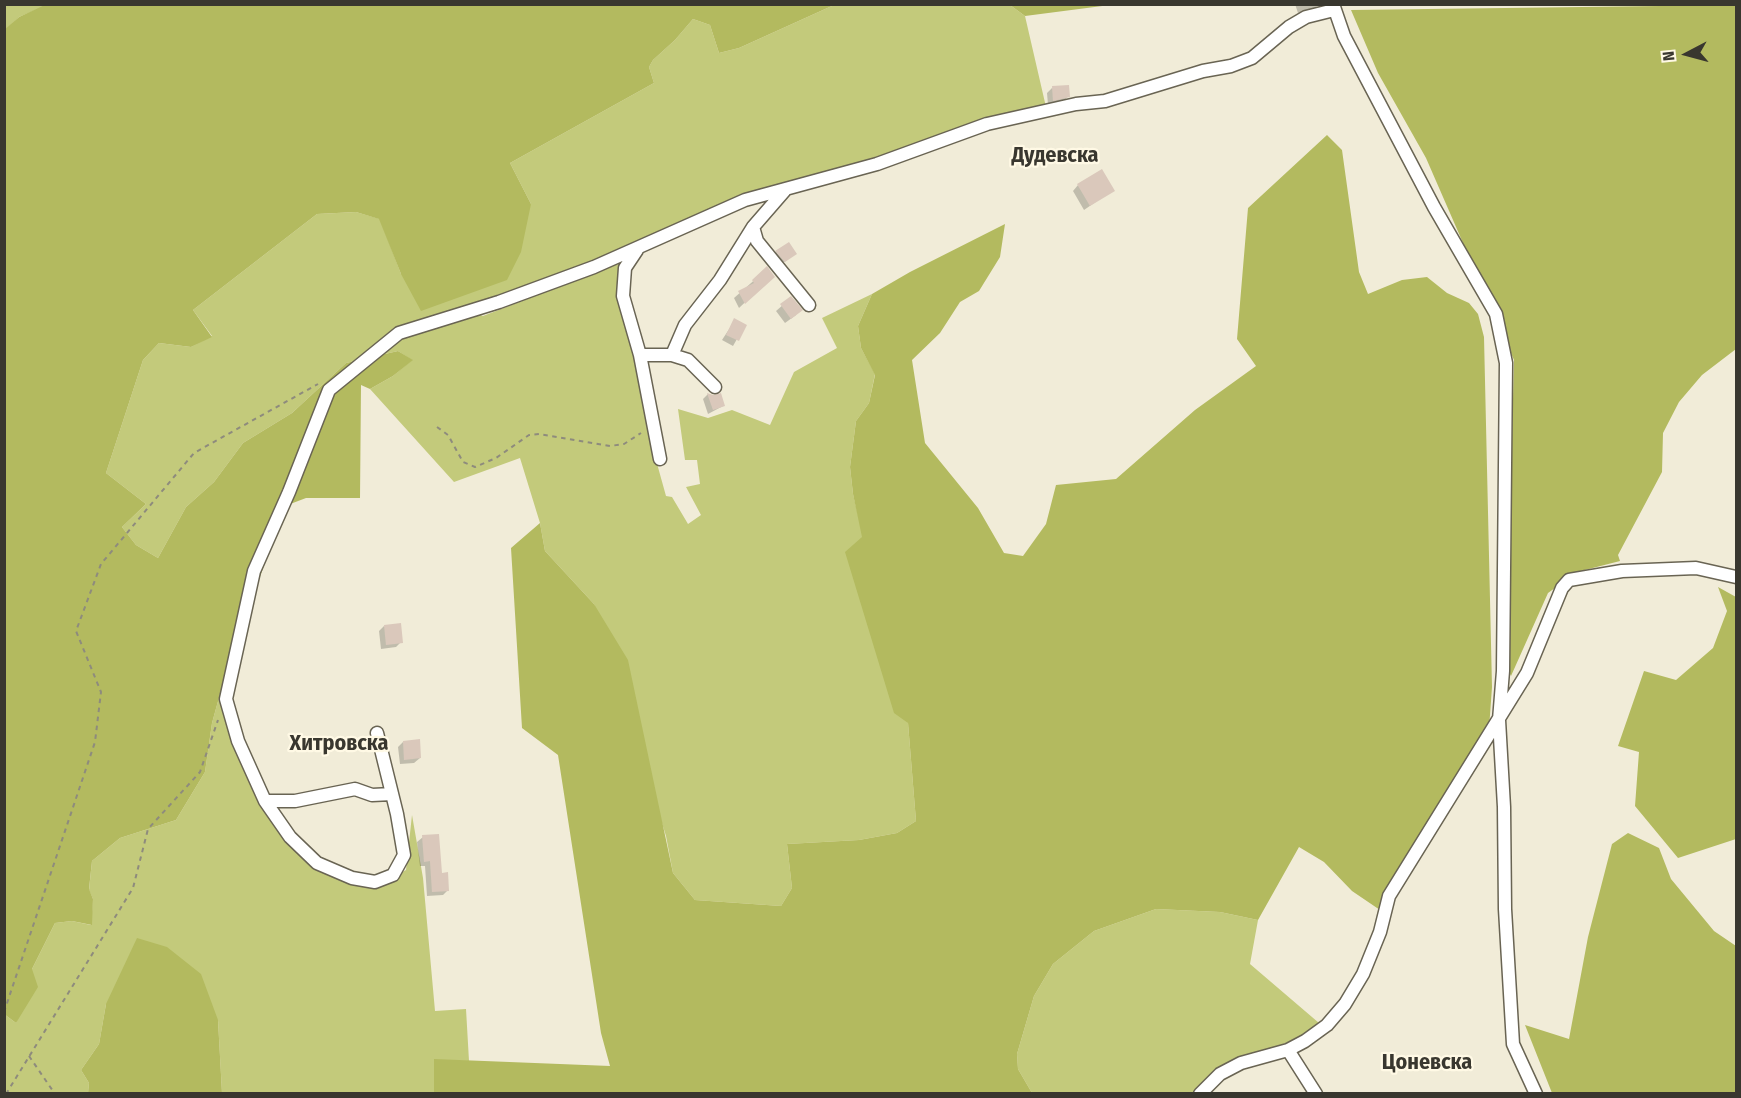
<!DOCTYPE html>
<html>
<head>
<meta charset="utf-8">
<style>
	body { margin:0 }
	#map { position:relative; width:1741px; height:1098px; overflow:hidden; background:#f1ecd8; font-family:"Fira Sans Condensed",sans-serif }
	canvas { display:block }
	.frame { position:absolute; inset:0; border:6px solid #39372f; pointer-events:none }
	.north { position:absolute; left:1657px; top:24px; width:60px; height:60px; -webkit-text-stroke:4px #fff9e5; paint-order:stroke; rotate:264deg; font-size:16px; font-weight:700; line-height:24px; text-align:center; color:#39372f }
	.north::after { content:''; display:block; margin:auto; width:21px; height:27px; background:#39372f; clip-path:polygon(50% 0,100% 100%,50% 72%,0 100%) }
</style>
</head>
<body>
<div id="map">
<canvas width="1741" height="1098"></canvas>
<div class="frame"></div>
<div class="north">N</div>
</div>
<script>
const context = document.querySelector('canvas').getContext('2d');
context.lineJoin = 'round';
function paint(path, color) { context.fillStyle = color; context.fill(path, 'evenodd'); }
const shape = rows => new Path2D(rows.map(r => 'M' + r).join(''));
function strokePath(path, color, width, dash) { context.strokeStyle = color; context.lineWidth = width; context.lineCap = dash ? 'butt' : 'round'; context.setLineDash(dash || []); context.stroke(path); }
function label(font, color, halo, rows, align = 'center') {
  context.font = font + ' "Fira Sans Condensed",sans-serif'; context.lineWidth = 4.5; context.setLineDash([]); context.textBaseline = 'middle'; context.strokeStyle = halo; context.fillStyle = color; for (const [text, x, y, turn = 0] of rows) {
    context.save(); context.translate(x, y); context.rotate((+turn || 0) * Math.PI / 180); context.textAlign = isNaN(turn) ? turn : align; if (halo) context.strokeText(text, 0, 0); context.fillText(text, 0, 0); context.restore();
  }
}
const green = shape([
	[5,5,47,5,19,17,5,30],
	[834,5,1010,5,1025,16,1046,107,902,157,766,192,475,313,483,316,626,261,619,293,639,369,656,460,666,496,672,497,688,524,701,515,686,487,700,484,697,460,685,460,678,409,708,418,732,410,770,425,794,372,837,348,822,318,872,294,858,326,861,348,875,374,869,403,856,421,850,467,853,494,908,723,916,821,897,833,859,840,787,844,792,888,781,906,695,900,673,873,666,836,594,604,545,551,540,523,520,458,454,482,370,389,393,376,412,360,398,351,346,363,292,413,243,443,214,482,186,507,158,558,136,545,122,527,146,504,106,473,143,360,159,343,191,347,212,336,193,310,317,214,356,212,380,219,401,274,531,204,510,163,654,83,649,67,653,60,675,40,693,19,710,25,719,53,739,48],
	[225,676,252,776,303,854,361,880,391,878,406,870,412,815,423,878,435,1011,466,1009,469,1061,435,1060,434,1093,222,1093,218,1020,106,1004,99,1044,81,1070,89,1083,88,1093,5,1093,4,1014,16,1023,32,969,55,923,72,921,91,925,93,899,89,890,92,861,120,838,176,820,205,772,212,723],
	[1156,909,1220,912,1258,920,1250,964,1319,1023,1310,1033,1271,1049,1197,1089,1194,1093,1032,1093,1018,1069,1017,1054,1034,996,1053,964,1094,931]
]);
const forest = shape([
	[47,4,834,5,739,48,719,53,710,25,693,19,675,40,653,60,649,67,654,83,510,163,531,204,521,252,507,280,421,311,401,274,379,219,356,212,317,214,193,310,212,337,191,347,159,343,143,360,106,473,146,504,122,527,136,545,158,558,186,507,214,482,243,443,292,413,346,363,398,351,413,360,393,376,370,389,361,385,360,498,306,498,285,506,225,676,212,723,205,772,176,820,120,838,92,861,89,889,93,899,92,925,72,921,55,923,32,969,38,987,16,1023,4,1014,4,30,19,17],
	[1010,5,1110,5,1025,16],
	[1736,5,1736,349,1702,375,1679,402,1663,433,1662,472,1618,555,1620,561,1577,572,1548,593,1511,676,1506,666,1514,360,1426,158,1378,73,1351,10],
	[1327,135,1342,150,1359,272,1368,294,1402,280,1427,277,1447,293,1469,303,1478,314,1484,337,1492,687,1489,729,1380,910,1352,891,1324,862,1299,847,1258,920,1220,912,1156,909,1094,931,1053,964,1034,996,1017,1054,1018,1069,1032,1093,434,1094,434,1059,610,1066,601,1033,558,755,522,728,511,548,540,523,545,551,594,604,628,660,673,873,695,900,781,906,792,888,787,844,859,840,897,833,916,821,908,723,894,713,845,552,862,537,853,494,850,467,856,421,869,403,875,375,861,348,858,326,872,294,910,272,1005,224,1000,257,979,291,960,302,940,333,912,360,925,443,978,508,1004,553,1023,556,1046,524,1056,485,1116,479,1195,410,1256,366,1237,339,1248,208],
	[1718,587,1736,597,1736,839,1678,858,1635,806,1639,752,1618,746,1644,671,1676,680,1713,648,1727,611],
	[1628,833,1659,848,1671,879,1714,931,1736,946,1736,1093,1552,1093,1525,1025,1569,1039,1588,937,1612,844],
	[137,938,167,947,201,974,218,1020,222,1093,88,1093,89,1083,81,1070,99,1044,106,1004]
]);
const shadow = shape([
	[1295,4,1319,4,1314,9,1298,13],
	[1052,88,1068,96,1063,102,1048,105,1047,93],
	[1078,185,1113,190,1084,210,1073,191],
	[776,252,795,254,779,266,771,257],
	[767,269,773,276,739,308,734,298],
	[791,298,796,315,785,323,776,311],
	[735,320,745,325,733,346,722,340],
	[708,394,723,406,708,414,703,399],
	[384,626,401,642,396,647,381,649,379,631],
	[403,742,420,758,414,763,400,764,398,747],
	[423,837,448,890,443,895,427,896,425,866,420,866,417,842]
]);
const building = shape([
	[1069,85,1070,97,1053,101,1052,86],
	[1102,169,1115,191,1090,206,1077,184],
	[789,242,797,254,785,262,775,251],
	[767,266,775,277,745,304,738,291,754,283,752,280],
	[791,296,803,310,791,319,780,304],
	[734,318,747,325,739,341,726,335],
	[707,393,713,395,721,393,725,406,713,410],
	[401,623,403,643,386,645,384,625],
	[420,739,421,758,404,760,403,741],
	[439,834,442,873,448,872,449,891,432,892,430,861,424,862,422,835]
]);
const path = shape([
	[437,427,448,435,463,462,475,467,496,458,529,435,539,434,610,446,624,444,641,433],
	[4,1012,95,742,101,692,76,631,101,564,194,453,318,384],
	[29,1056,55,1094],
	[6,1094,133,888,148,829,200,772,218,720]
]);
const minor = shape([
	[1333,4,1344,36,1434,207,1496,314,1506,363,1503,671,1499,720,1504,807,1505,909,1513,1044,1536,1094],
	[753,227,757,241,809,305],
	[637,250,625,268,623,296,640,355,660,459],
	[640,355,672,355,688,360,715,387],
	[672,355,685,325,720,280,753,227,786,189],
	[377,733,397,814,404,855,393,875,375,882,352,878,317,863,290,837,265,801,238,741,226,699,254,571,289,492,329,390,399,333,499,302,594,267,745,200,877,164,987,124,1076,104,1105,101,1203,71,1231,66,1252,58,1289,27,1306,17,1334,10],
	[265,801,295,801,355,789,372,795,392,794],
	[1288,1050,1316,1094],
	[1200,1094,1220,1074,1241,1063,1288,1050,1305,1041,1327,1025,1345,1004,1363,974,1380,932,1389,896,1527,673,1562,588,1569,580,1622,571,1696,568,1736,577]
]);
const neighbourhoodNames = [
	["Дудевска",1055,156],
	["Хитровска",339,744],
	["Цоневска",1427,1063]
];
paint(green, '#c3ca7b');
paint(forest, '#b3ba5f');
paint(shadow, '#0003');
paint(building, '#dac8bb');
strokePath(minor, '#696453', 15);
strokePath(path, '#8e8b7d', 2, [4.5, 4.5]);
strokePath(minor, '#fff', 12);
label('bold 22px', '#39372f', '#fff9e5', neighbourhoodNames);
</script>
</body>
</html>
